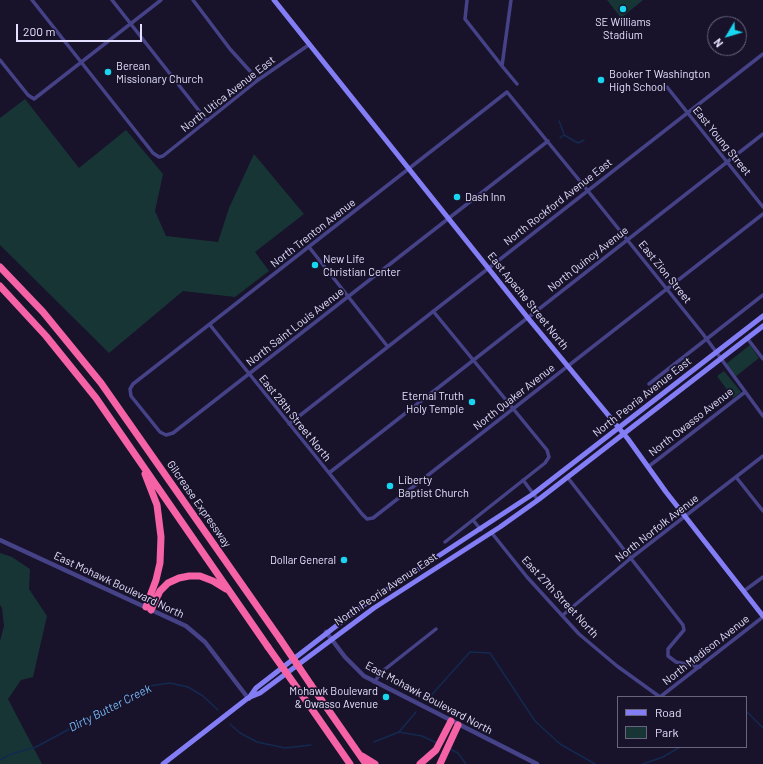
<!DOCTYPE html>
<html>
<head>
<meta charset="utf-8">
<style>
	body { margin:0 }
	#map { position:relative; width:763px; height:764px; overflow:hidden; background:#18132b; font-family:Barlow,sans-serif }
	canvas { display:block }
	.legend { position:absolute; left:617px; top:696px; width:130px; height:52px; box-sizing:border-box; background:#18132b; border:1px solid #6a657f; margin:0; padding:5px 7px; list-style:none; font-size:12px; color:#e4e0fd }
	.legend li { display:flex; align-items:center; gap:8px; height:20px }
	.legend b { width:20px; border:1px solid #6a657f }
	.north { position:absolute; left:707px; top:16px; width:40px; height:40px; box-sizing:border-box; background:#18132b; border:1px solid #6a657f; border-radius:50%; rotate:232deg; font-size:11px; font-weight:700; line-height:16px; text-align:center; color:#e4e0fd }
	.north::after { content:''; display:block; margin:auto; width:14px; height:18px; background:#19d6f0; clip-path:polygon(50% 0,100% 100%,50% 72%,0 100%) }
	.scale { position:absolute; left:16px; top:24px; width:126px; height:18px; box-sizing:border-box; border:2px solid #e4e0fd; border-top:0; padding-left:5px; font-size:12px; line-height:14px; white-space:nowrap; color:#e4e0fd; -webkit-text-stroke:3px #18132b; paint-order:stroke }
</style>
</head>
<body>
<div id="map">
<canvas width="763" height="764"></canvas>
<ul class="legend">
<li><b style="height:5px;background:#837df6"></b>Road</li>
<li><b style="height:11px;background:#173534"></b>Park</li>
</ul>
<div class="north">N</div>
<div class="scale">200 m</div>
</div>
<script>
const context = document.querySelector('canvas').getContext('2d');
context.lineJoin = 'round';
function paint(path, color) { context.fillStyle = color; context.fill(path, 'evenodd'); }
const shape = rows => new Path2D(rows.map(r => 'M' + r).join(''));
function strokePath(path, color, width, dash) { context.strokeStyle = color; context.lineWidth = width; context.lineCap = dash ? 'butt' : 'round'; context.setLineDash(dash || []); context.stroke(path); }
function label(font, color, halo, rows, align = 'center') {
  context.font = font + ' Barlow,sans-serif'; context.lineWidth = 3.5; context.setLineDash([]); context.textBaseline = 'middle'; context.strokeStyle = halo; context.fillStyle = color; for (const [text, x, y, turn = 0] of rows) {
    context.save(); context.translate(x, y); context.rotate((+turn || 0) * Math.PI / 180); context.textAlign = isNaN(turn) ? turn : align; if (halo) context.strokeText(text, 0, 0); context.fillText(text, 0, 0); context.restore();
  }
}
const green = shape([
	[607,0,643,0,621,18],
	[25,99,79,168,126,130,163,174,155,211,166,236,218,242,229,208,254,154,304,214,255,252,269,271,235,297,183,291,109,353,0,245,0,118],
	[750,345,759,358,735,377,726,364],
	[724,371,741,392,733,398,717,376],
	[0,553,12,557,30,569,29,589,47,616,33,677,21,680,8,699,42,764,0,764,0,641,4,626,2,608,0,605]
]);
const stream = shape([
	[559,121,564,134],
	[560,138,564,135,578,143,584,140],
	[427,700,470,652,490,653,535,721,560,744,595,764],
	[746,711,763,728],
	[230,724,240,733,257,742,285,748,311,745],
	[399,732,422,736,437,743],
	[374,742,399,732,416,712],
	[450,749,458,753,466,764],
	[0,760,11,754,36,747,149,686,170,683,188,687,203,696,218,710],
	[643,764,663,757,680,747]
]);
const minor = shape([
	[32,0,153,153,159,157,163,156,258,80,310,44],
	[112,0,207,121],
	[193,0,230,49,258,80],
	[467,0,465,19,502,66],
	[511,0,502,66,517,84],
	[0,60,28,95,34,99,161,0],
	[667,87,763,207],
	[548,141,173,433,166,435,160,432,131,396,130,389,133,384,507,92,588,191,703,334,763,416],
	[309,247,388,347],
	[433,311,547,450,549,457,545,463,445,542],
	[210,325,362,514,367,519,373,518,763,214],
	[747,338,763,359],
	[649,384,763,295],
	[289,424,763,54],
	[648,467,745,392],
	[329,473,763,134],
	[736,477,763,511],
	[568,478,683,625,684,630,668,649,668,656,676,662,700,667],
	[523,480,538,500],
	[473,520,481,530],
	[491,532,527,577,579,634,617,666,660,697,763,617],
	[744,591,763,577],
	[563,615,631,558,763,456],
	[374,682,384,670,436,629]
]);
const tertiary = shape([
	[0,540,186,626,205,642,248,698],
	[326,632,345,657,364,676,537,764]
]);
const secondary = shape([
	[274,0,528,318,628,439,666,492,763,616],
	[249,698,256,688,362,606,533,494,763,316],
	[163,764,248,698,260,693,374,608,500,527,538,500,763,326]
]);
const motorway = shape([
	[0,267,43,312,101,383,280,639],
	[0,286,46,336,96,398,268,647],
	[145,474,157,505,161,537,160,563,156,580,146,607],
	[151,610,160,591,168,583,179,578,189,576,200,576,213,581,226,589],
	[311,685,366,764],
	[300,692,350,764],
	[362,756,375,764],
	[420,764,436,750,451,721],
	[440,764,458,725]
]);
const motorwayBridge = shape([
	[280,639,311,685],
	[268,647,300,692]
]);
const markers = [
	[623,9,4,"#19d6f0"],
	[108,72,4,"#19d6f0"],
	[601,80,4,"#19d6f0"],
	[457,197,4,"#19d6f0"],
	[315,265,4,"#19d6f0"],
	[472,402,4,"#19d6f0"],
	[390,486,4,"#19d6f0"],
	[344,560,4,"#19d6f0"],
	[386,697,4,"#19d6f0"]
];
const poiNames = [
	["SE Williams",623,22,"center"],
	["Stadium",623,35,"center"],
	["Berean",116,66],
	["Missionary Church",116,79],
	["Booker T Washington",609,74],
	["High School",609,87],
	["Dash Inn",465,197],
	["New Life",323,259],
	["Christian Center",323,272],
	["Eternal Truth",464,396,"right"],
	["Holy Temple",464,409,"right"],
	["Liberty",398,480],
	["Baptist Church",398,493],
	["Dollar General",336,560,"right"],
	["Mohawk Boulevard",378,691,"right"],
	["& Owasso Avenue",378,704,"right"]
];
const streetNames = [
	["North Utica Avenue East",228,94,-38],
	["East Young Street",722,141,51],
	["North Rockford Avenue East",558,202,-38],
	["North Trenton Avenue",313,233,-38],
	["North Quincy Avenue",588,259,-38],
	["East Zion Street",665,272,51],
	["East Apache Street North",528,301,51],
	["North Saint Louis Avenue",295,327,-38],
	["North Quaker Avenue",514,397,-38],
	["North Peoria Avenue East",642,397,-38],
	["East 28th Street North",295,418,51],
	["North Owasso Avenue",691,422,-38],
	["Gilcrease Expressway",199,504,55],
	["North Norfolk Avenue",657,528,-38],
	["East Mohawk Boulevard North",119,585,25],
	["North Peoria Avenue East",386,589,-34],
	["East 27th Street North",560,597,47],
	["North Madison Avenue",706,650,-38],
	["East Mohawk Boulevard North",429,698,28]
];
const waterNames = [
	["Dirty Butter Creek",110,708,-27]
];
paint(green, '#173534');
strokePath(stream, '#13294f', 1.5);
strokePath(minor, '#464287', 3.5);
strokePath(tertiary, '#464287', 4.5);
strokePath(secondary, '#837df6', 5);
strokePath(motorway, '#f563a6', 7);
strokePath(motorwayBridge, '#f563a6', 7);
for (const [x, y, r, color] of markers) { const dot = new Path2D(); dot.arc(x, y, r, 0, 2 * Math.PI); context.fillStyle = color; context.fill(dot); strokePath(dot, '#18132b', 1.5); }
label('11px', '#e4e0fd', '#18132b', poiNames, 'left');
label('11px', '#e4e0fd', '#18132b', streetNames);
label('italic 12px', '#75b8f6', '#18132b', waterNames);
</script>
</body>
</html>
